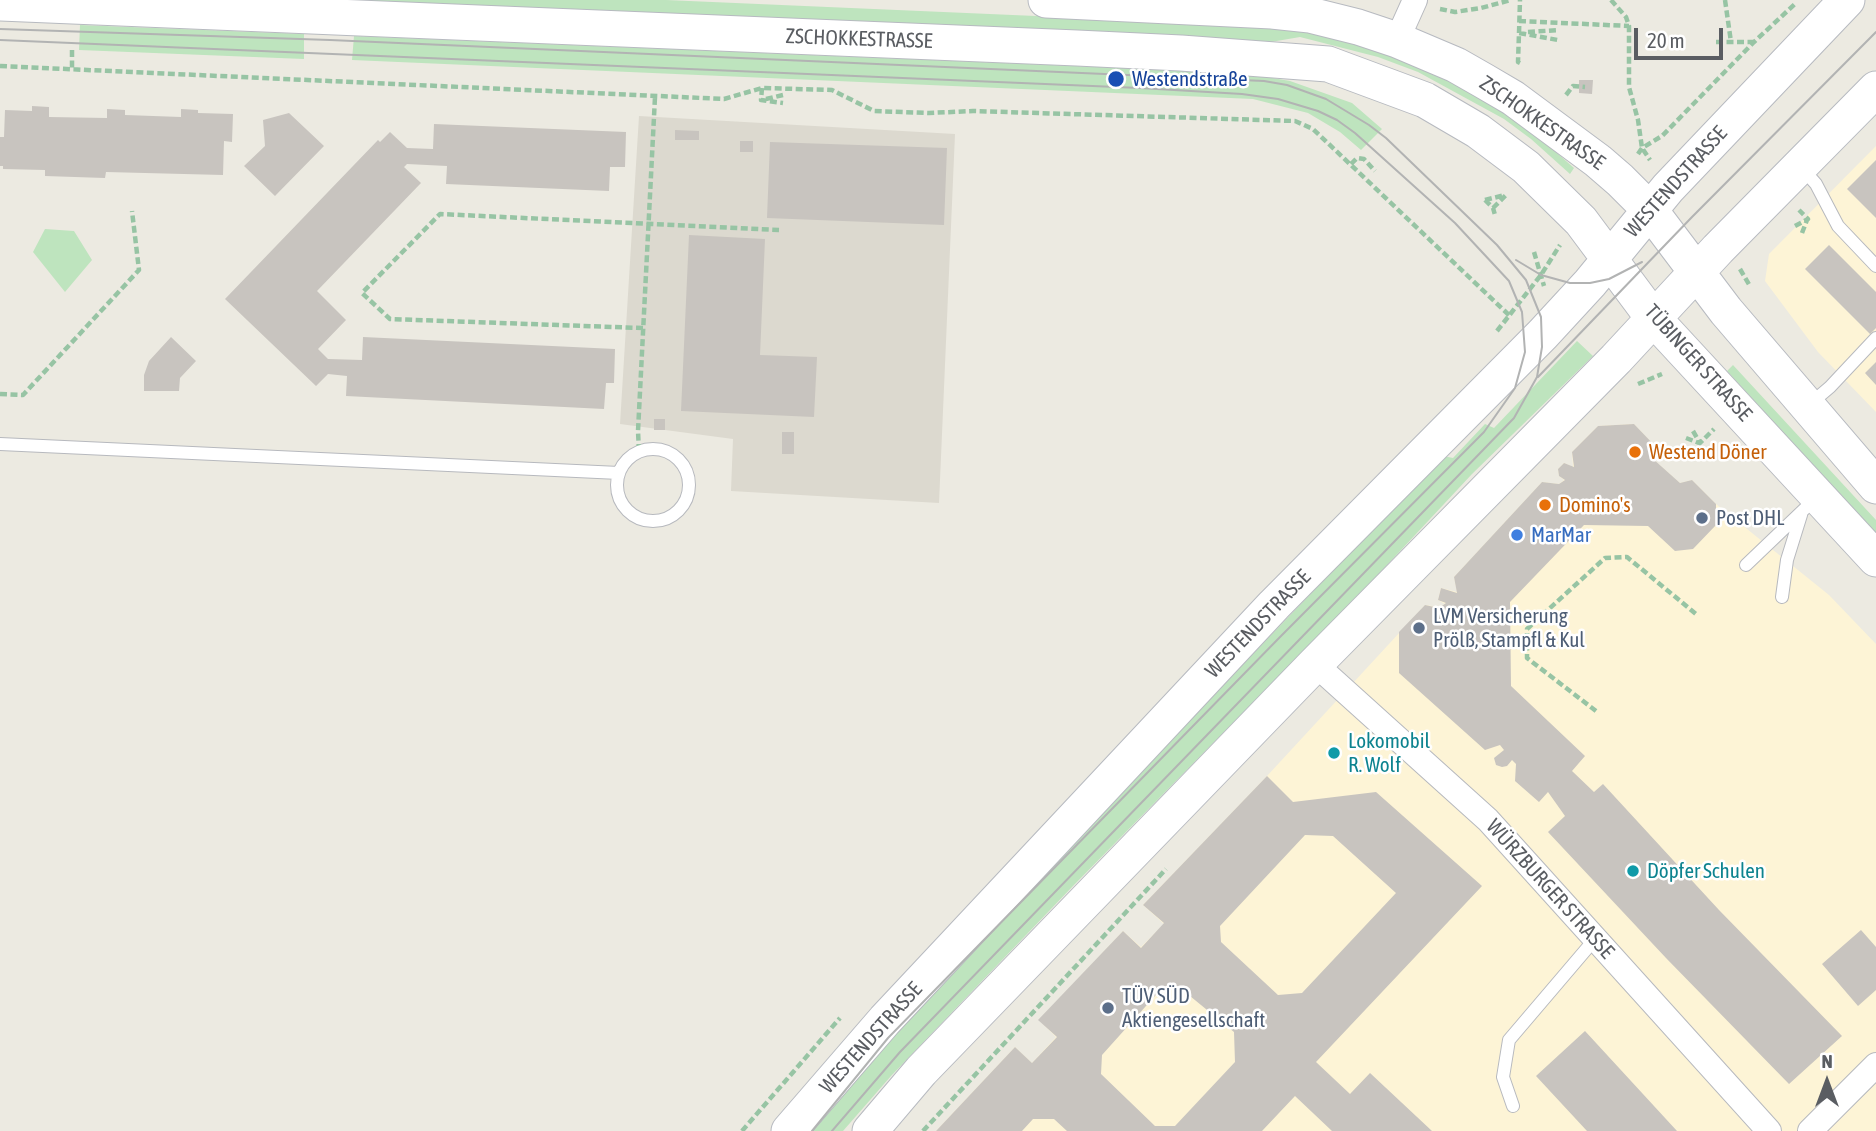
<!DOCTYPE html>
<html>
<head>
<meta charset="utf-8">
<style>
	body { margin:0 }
	#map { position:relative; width:1876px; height:1131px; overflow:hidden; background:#eceae1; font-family:"Asap Condensed",sans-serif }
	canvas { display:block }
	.north { position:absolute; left:1792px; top:1047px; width:70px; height:70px; -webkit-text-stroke:5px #fff; paint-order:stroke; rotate:0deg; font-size:19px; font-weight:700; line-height:28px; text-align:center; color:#5a5d62 }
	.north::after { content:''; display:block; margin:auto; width:24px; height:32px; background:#5a5d62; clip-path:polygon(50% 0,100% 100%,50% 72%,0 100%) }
	.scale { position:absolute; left:1634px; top:28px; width:89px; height:32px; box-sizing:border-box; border:4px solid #5a5d62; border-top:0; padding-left:9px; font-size:21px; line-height:24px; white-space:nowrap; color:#5a5d62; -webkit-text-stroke:5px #fff; paint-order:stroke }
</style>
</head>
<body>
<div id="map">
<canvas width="1876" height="1131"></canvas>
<div class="north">N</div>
<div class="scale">20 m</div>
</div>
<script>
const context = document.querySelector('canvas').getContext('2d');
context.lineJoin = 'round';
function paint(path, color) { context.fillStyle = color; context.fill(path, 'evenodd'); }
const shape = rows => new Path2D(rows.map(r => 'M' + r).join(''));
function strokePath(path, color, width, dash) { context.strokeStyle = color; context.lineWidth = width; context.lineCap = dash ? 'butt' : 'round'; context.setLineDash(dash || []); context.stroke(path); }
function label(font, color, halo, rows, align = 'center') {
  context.font = font + ' "Asap Condensed",sans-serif'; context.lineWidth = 5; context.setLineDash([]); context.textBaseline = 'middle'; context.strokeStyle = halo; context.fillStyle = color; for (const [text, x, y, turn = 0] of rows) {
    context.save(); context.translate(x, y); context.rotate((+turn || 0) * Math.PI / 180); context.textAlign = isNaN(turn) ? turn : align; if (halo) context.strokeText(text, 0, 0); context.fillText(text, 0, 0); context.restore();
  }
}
const commercial = shape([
	[1876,146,1876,412,1818,352,1765,281,1769,254],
	[1634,424,1659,450,1653,459,1680,483,1692,480,1716,504,1829,595,1876,644,1876,1131,936,1131,1015,1047,1032,1063,1056,1037,1039,1020,1123,931,1141,947,1164,924,1143,905,1267,776,1425,605,1439,607,1445,604,1438,600,1441,588,1457,592,1454,577,1542,482,1559,484,1564,480,1559,476,1558,469,1564,463,1573,467,1572,452,1598,426]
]);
const education = shape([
	[639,116,955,134,939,503,731,491,733,439,620,424]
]);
const green = shape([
	[262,0,666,0,1290,27,1354,41,1421,67,1492,103,1532,131,1574,168,1570,174,1531,139,1504,119,1418,72,1378,57,1300,37,1265,43],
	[80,25,304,34,304,59,79,50],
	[354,36,1244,73,1290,81,1352,103,1382,129,1361,150,1340,132,1308,113,1253,99,352,60],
	[45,229,74,231,92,260,65,292,33,252],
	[1577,341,1593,356,1472,474,1374,579,1073,886,891,1076,843,1131,805,1131,1175,735,1443,456,1453,458,1485,424,1494,428],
	[1733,365,1876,520,1876,535,1727,371]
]);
const building = shape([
	[1579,80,1593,80,1592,94,1579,93],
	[32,106,49,107,49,117,107,118,107,109,125,110,125,115,181,117,181,109,198,110,198,113,233,114,232,142,224,141,223,175,106,172,105,178,45,176,45,170,3,169,3,166,0,166,0,137,4,137,5,110,32,111],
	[289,113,324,146,275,196,244,166,265,146,263,120],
	[434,124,626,132,625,167,610,167,609,191,446,184,447,166,407,164,404,167,421,183,317,291,346,320,318,349,328,359,362,360,363,337,615,349,614,383,606,383,604,409,346,396,347,376,328,374,316,386,225,299,378,140,380,142,390,132,407,148,433,149],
	[675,130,699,131,699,140,675,140],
	[740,141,753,141,753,152,740,152],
	[770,142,947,148,944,225,767,218],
	[1876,160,1876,218,1847,189],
	[689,235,765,239,760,355,817,357,814,417,681,411],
	[1829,245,1876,292,1876,328,1870,334,1805,269],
	[171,337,196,361,180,378,179,391,144,391,144,375,149,361],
	[1876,362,1876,385,1865,373],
	[654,419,665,419,665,430,654,430],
	[1634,424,1659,450,1652,458,1680,483,1692,480,1716,504,1716,525,1693,549,1675,551,1648,526,1584,525,1510,602,1511,686,1585,756,1572,771,1594,792,1603,784,1719,910,1842,1036,1789,1084,1666,958,1548,832,1565,816,1548,792,1539,802,1515,781,1516,764,1512,760,1507,766,1502,767,1496,765,1494,758,1504,750,1500,745,1485,750,1399,673,1399,632,1425,605,1439,608,1446,603,1438,600,1441,588,1457,593,1454,577,1542,482,1559,484,1565,480,1559,476,1558,469,1564,463,1574,467,1572,452,1598,426],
	[782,432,794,432,794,454,782,454],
	[1267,776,1293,802,1376,792,1482,886,1316,1062,1350,1094,1370,1073,1432,1131,1332,1131,1295,1096,1262,1131,1067,1131,1054,1119,1033,1119,1022,1131,936,1131,1015,1047,1032,1063,1057,1037,1038,1020,1123,931,1141,948,1164,923,1143,905],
	[1305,835,1333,836,1396,893,1302,993,1278,995,1221,942,1220,926],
	[1163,987,1179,987,1234,1032,1235,1062,1175,1126,1155,1126,1101,1074,1102,1055],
	[1861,930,1876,947,1876,990,1858,1006,1822,964],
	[1585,1031,1677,1131,1587,1131,1536,1076]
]);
const path = shape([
	[1611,0,1626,17,1629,26,1629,87,1638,120,1642,148,1650,160],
	[1725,0,1731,42],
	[1440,9,1455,12,1481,8,1511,0],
	[1519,21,1629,26],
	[1528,32,1559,30],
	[1519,33,1520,0],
	[1716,42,1754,42],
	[72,50,72,70],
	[1520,63,1518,62,1519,33,1558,40],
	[0,66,724,99,762,88,832,90,874,111,929,113,973,111,1295,121,1313,129,1510,316],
	[762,88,761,100,783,103],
	[1566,95,1573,86,1585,87],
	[766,99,783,95],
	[1638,154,1642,148,1662,136,1754,42,1796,3],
	[1351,164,1357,158,1364,159,1375,171],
	[1485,200,1505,195],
	[1485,200,1493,208,1495,215],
	[1493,208,1506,195,1507,196],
	[1795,226,1808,219,1799,210],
	[1802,233,1807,220],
	[1534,252,1544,286],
	[1740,269,1750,286],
	[643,328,390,319,362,293,440,214,779,230],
	[1497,331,1541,275,1560,245],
	[1638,384,1662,374],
	[0,394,23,395,139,270,132,211],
	[1693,431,1700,443,1714,429],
	[1686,438,1699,443],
	[639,451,638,431,655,97],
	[1596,711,1527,658,1527,629,1605,558,1627,557,1696,614],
	[742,1131,840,1018],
	[923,1131,1166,869]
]);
const lane = shape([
	[1801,167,1816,184,1838,226,1876,266],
	[1810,404,1830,387,1876,338],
	[0,444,619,473],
	'617 485a36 36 0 1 1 72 0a36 36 0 1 1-72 0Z',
	[1746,565,1815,499],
	[1782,597,1787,560,1801,515],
	[1513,1106,1503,1077,1509,1040,1595,939]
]);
const street = shape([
	[1397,40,1415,0],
	[1315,664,1488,820,1769,1131],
	[1810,1131,1876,1065]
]);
const secondary = shape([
	[1046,0,1272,11,1310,15,1358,27,1397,40,1456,65,1484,81,1513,98,1598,161,1620,180,1649,209,1726,311,1876,486],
	[0,3,1077,48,1181,53,1328,64,1425,100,1478,131,1526,167,1581,221,1654,319,1876,559],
	[789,1131,885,1020,1274,605,1543,334,1590,283,1668,188,1847,0],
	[870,1131,921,1071,1315,664,1616,359,1718,249,1876,89]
]);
const tram = shape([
	[0,29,330,40,1264,81,1287,85,1326,99,1369,125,1386,138,1497,245,1526,280,1541,317,1542,347,1537,377,1514,418,900,1052,832,1131],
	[0,40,1140,88,1242,94,1278,99,1318,111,1337,120,1355,133,1455,223,1509,281,1522,312,1525,352,1515,388,1484,432,1281,636,888,1038,812,1131],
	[1516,260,1541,275,1570,283,1590,283,1609,279,1642,262],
	[1538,377,1692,217,1876,32]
]);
const markers = [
	[1116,79,9,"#1a4fb4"],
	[1635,452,7,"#e8710a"],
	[1545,505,7,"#e8710a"],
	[1702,518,7,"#5c6f8a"],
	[1517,535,7,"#3f7fe0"],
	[1419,628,7,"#5c6f8a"],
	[1334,753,7,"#0f9aa8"],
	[1633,871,7,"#0f9aa8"],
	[1108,1008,7,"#5c6f8a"]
];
const streetNames = [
	["ZSCHOKKESTRASSE",859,39,2],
	["ZSCHOKKESTRASSE",1542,123,35],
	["WESTENDSTRASSE",1676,182,-48],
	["TÜBINGER STRASSE",1698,363,48],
	["WESTENDSTRASSE",1258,624,-46],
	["WÜRZBURGER STRASSE",1550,889,48],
	["WESTENDSTRASSE",871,1038,-48]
];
const transitNames = [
	["Westendstraße",1132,79]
];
const foodNames = [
	["Westend Döner",1649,452],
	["Domino's",1559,505]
];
const serviceNames = [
	["Post DHL",1716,518],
	["LVM Versicherung",1433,616],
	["Prölß, Stampfl & Kul",1433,640],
	["TÜV SÜD",1122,996],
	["Aktiengesellschaft",1122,1020]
];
const shopNames = [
	["MarMar",1531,535]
];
const cultureNames = [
	["Lokomobil",1348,741],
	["R. Wolf",1348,765],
	["Döpfer Schulen",1647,871]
];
paint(commercial, '#fdf4d6');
paint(education, '#dcd9cf');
paint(green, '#bee4be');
paint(building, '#c8c4bf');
strokePath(lane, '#b7b9be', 14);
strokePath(street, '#b7b9be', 26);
strokePath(secondary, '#b7bac0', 37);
strokePath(path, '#97c4a4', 4.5, [7, 3.5]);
strokePath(lane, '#fff', 12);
strokePath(street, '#fff', 24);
strokePath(secondary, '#fff', 35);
strokePath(tram, '#b2b3b3', 2);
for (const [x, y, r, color] of markers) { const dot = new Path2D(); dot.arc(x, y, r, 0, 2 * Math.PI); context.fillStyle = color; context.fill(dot); strokePath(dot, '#fff', 2.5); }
label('21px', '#5a5d62', '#fff', streetNames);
label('21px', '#164399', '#fff', transitNames, 'left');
label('21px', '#c56008', '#fff', foodNames, 'left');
label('21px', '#4e5e75', '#fff', serviceNames, 'left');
label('21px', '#366cbe', '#fff', shopNames, 'left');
label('21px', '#0d838f', '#fff', cultureNames, 'left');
</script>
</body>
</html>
